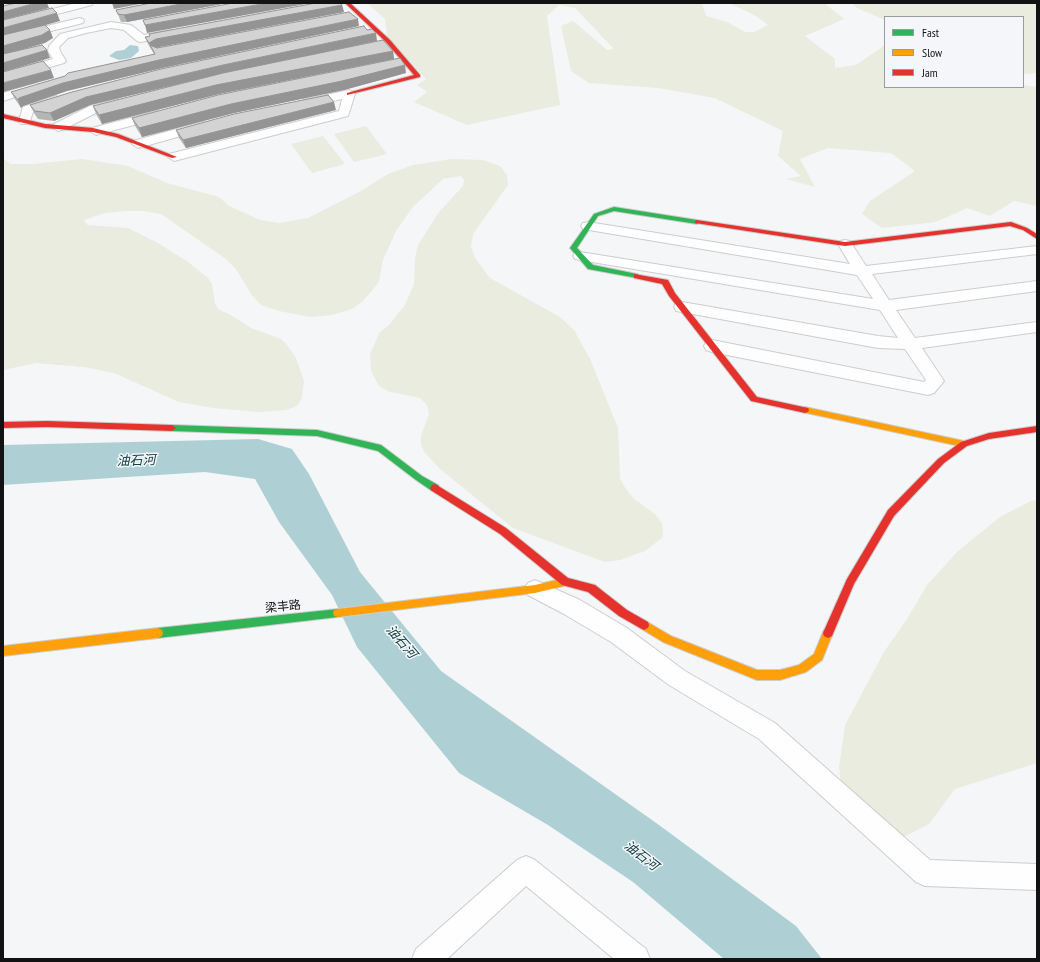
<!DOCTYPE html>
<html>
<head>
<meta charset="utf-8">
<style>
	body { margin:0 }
	#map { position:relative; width:1040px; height:962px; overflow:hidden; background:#f5f6f8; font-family:"PT Sans Narrow",sans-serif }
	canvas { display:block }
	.frame { position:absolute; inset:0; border:4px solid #121213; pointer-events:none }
	.legend { position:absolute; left:884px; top:16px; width:140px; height:72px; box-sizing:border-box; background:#f4f6f9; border:1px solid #9a9b9d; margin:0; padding:5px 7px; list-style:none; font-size:12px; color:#121213 }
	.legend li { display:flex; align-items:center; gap:8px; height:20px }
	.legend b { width:20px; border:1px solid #9a9b9d }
</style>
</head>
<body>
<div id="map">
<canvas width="1040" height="962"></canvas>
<div class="frame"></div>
<ul class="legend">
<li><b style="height:5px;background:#30b455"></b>Fast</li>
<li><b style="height:5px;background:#ff9f0a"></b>Slow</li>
<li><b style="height:5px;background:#e5322d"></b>Jam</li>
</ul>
</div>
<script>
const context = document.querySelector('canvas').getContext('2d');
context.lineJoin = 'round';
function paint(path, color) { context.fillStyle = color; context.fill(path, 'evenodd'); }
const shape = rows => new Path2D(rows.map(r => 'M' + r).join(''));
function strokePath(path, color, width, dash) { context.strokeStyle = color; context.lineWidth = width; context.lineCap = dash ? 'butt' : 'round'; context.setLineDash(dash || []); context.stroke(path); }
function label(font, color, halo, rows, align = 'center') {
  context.font = font + ' "PT Sans Narrow","Noto Sans SC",sans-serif'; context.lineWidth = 3; context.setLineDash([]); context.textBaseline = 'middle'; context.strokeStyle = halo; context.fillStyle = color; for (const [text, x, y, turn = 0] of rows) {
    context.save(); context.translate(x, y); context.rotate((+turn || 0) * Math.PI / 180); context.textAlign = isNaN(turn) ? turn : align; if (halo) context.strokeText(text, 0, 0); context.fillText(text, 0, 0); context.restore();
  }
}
const green = shape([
	[367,3,702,3,706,16,727,22,745,32,754,32,768,25,756,16,729,3,824,3,844,19,805,36,835,59,835,68,856,65,885,45,885,87,1023,87,1023,85,1037,87,1037,206,1014,201,990,216,967,208,936,222,882,228,862,214,870,201,915,171,891,153,828,148,800,159,815,187,786,179,801,176,778,156,783,131,715,98,658,88,589,83,571,71,561,26,573,21,607,50,614,49,575,8,559,5,547,16,560,105,467,125,414,102,427,92,417,85,426,79,387,36,385,19],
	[852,3,1037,3,1037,73,1023,74,1023,17,885,17,885,20,857,8],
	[366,126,387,154,354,162,334,134],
	[323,136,345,164,312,173,291,144],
	[3,158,11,164,33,164,82,159,128,166,167,183,219,197,229,206,260,220,279,223,308,218,361,191,388,174,413,165,452,159,483,160,500,166,507,175,508,185,473,234,471,246,475,258,490,278,560,317,574,330,590,359,618,428,620,479,626,489,634,499,655,514,662,523,663,537,645,551,620,560,605,562,513,528,440,469,425,453,421,445,421,436,429,414,427,405,420,398,387,391,379,386,371,371,370,354,380,332,389,325,405,305,414,284,415,258,418,245,439,212,463,186,464,180,461,176,443,179,412,208,396,231,383,260,379,281,375,287,363,301,352,309,332,315,310,317,279,311,261,305,251,294,236,269,226,259,161,214,144,211,126,211,105,213,84,220,87,225,128,228,158,243,188,262,208,278,212,284,215,304,219,310,229,314,251,328,281,339,287,345,296,358,304,381,302,398,297,406,286,410,259,412,213,408,179,402,114,373,84,367,36,363,3,370],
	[1037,500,1037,763,955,789,929,824,888,845,844,816,839,768,845,725,884,652,907,619,927,585,958,551,1000,517,1031,501]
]);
const water = shape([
	[130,45,138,46,139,51,131,58,119,60,109,56,116,51,124,50],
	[258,439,292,449,309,474,360,572,441,671,659,825,796,926,822,959,724,959,633,882,548,825,459,773,357,647,332,595,279,522,255,479,205,472,3,485,3,445]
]);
const street = shape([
	[76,3,93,3,92,5,3,28,3,22,76,3],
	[79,18,83,19,84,21,83,23,3,43,3,37,79,18],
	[111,22,131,25,144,35,171,30,176,33,175,35,141,42,137,41,124,30,111,28,86,33,68,38,59,47,60,51,66,61,64,63,3,81,3,74,53,59,48,51,49,46,60,34,111,22],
	[37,83,43,87,41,89,3,101,3,93,37,83],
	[349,90,355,94,348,116,174,161,168,157,169,154,339,111,342,99,307,107,301,103,303,100,349,90],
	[56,96,62,100,60,103,33,112,29,124,21,124,19,121,23,107,56,96],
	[118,99,124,103,122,106,98,112,62,130,58,131,52,127,54,124,90,106,118,99],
	[157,111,163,115,161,118,96,135,90,131,92,128,157,111],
	[202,122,206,123,208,126,206,129,138,148,132,144,133,141,202,122],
	[588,222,850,264,838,244,840,241,845,240,850,241,866,266,1037,246,1037,254,872,274,889,300,1037,281,1037,291,896,310,915,338,1037,322,1037,332,922,348,944,381,934,393,928,395,712,352,706,350,704,346,706,342,712,340,924,382,926,380,905,349,878,348,682,312,676,311,674,307,676,303,682,302,878,336,898,338,880,310,580,260,575,259,573,256,575,253,580,252,873,299,857,275,583,229,581,226,583,223,588,222],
	[535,580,580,600,627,628,685,671,775,723,930,860,1037,864,1037,890,925,886,916,882,759,739,669,685,611,642,564,614,528,595,524,589,528,583,535,580],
	[526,856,535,860,646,949,650,959,614,959,526,886,447,959,412,959,416,949,517,860,526,856]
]);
const fast = shape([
	[614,207,697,220,700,222,697,224,614,211,598,216,577,248,593,265,637,274,641,276,637,278,588,269,570,248,594,214,614,207],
	[172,425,317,430,381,445,422,476,438,485,440,488,438,491,432,491,416,480,378,451,317,436,172,431,168,428,172,425],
	[338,609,342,610,343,613,342,616,338,617,158,638,154,636,153,633,154,630,158,628,338,609]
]);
const slow = shape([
	[805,407,964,441,968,444,964,447,802,412,801,410,805,407],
	[565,578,568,579,570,582,568,585,535,593,338,617,334,616,333,613,334,610,338,609,535,585,565,578],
	[644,620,671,636,757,670,780,670,799,665,814,654,824,630,828,628,832,630,833,633,822,660,806,672,780,680,757,680,663,642,640,628,639,625,640,622,644,620],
	[158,628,162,630,163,633,162,636,158,638,3,656,3,646,158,628]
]);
const jam = shape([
	[345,3,350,3,390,40,420,75,420,77,347,95,347,93,414,75,386,42,345,3],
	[3,114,45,124,93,128,118,134,177,157,172,158,116,137,93,132,45,128,3,118,3,114],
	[697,220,845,242,1011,222,1027,228,1037,234,1037,239,1023,230,1010,226,845,246,695,223,695,221,697,220],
	[634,274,668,280,675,293,757,397,808,408,809,410,808,412,805,413,751,401,669,296,662,284,634,278,634,274],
	[46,421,172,425,176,428,172,431,46,427,3,428,3,422,46,421],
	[1037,426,1037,432,989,439,967,446,944,463,894,516,854,584,832,636,828,638,824,636,823,633,847,579,888,510,938,459,961,442,989,433,1037,426],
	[435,484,506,528,568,578,595,585,627,610,648,622,649,625,648,628,644,630,640,628,619,616,588,592,562,585,500,534,432,491,430,488,432,485,435,484]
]);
const wall = shape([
	[151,3,227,3,127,22,121,22,119,17,116,10],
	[342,5,344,12,159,47,156,48,359,26,162,68,67,91,23,106,21,108,15,99,11,92,154,54,148,44,145,37],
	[377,41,225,73,90,105,54,121,38,119,34,113,30,105],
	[393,51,394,59,219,94,102,124,96,114,93,106],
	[406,73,344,90,234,113,142,137,135,126,132,118],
	[336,110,186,148,179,138,176,130]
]);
const shadedWall = shape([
	[36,3,47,3,49,8,3,20,3,12],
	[112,3,145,3,114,9],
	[186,3,227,3,127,22,124,15],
	[267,3,311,3,147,33,145,25],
	[342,5,344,12,159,47,153,50,150,45,152,50,149,43,156,39],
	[57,13,60,21,3,37,3,28],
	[358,19,359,26,162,68,67,91,23,106,21,108,18,100,19,98,63,83,159,60],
	[50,30,53,38,45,43,3,55,3,46],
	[376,33,377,41,225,73,90,105,54,121,50,113,86,97,223,65],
	[47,50,50,58,3,72,3,63],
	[393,51,394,59,219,94,102,124,99,115,216,85],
	[405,65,406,73,344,90,234,113,142,137,139,128,231,104],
	[51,70,54,78,3,92,3,83],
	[334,102,336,110,186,148,183,140]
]);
const building = shape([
	[16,3,36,3,3,12,3,6,16,3],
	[151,3,186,3,124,15,118,14,116,10,151,3],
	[233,3,267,3,145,25,143,20,233,3],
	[316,3,341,3,342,5,156,39,149,43,145,37,150,36,149,34,316,3],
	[52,8,57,13,3,28,3,20,52,8],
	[349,12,358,19,159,60,63,83,19,98,18,100,11,92,65,76,68,73,155,54,150,45,157,48,349,12],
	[45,25,50,30,42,35,3,46,3,35,45,25],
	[364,26,367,30,372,29,376,33,223,65,86,97,50,113,35,111,30,105,72,92,161,69,364,26],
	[383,40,393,51,216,85,99,115,93,106,223,73,383,40],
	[42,45,47,50,3,63,3,54,42,45],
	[400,58,405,65,342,81,231,104,139,128,132,118,218,95,400,58],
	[43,61,51,70,3,83,3,72,43,61],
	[328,95,334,102,183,140,176,130,234,114,328,95]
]);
const streetNames = [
	["梁丰路",283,607,-6]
];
const waterNames = [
	["油石河",136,461,-2],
	["油石河",401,642,49],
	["油石河",641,856,38]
];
paint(green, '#e9ecdf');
paint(water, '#aed0d4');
strokePath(street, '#cccdce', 2);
strokePath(fast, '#cccdce', 2);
strokePath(slow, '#cccdce', 2);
strokePath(jam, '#cccdce', 2);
paint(street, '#fefefe');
paint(fast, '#30b455');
paint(slow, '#ff9f0a');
paint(jam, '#e5322d');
paint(wall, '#b5b5b5');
paint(shadedWall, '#949494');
paint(building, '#d3d3d3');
strokePath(building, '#949494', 1);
label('12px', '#121213', '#f4f6f9', streetNames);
label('italic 13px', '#124044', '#f4f6f9', waterNames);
</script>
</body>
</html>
